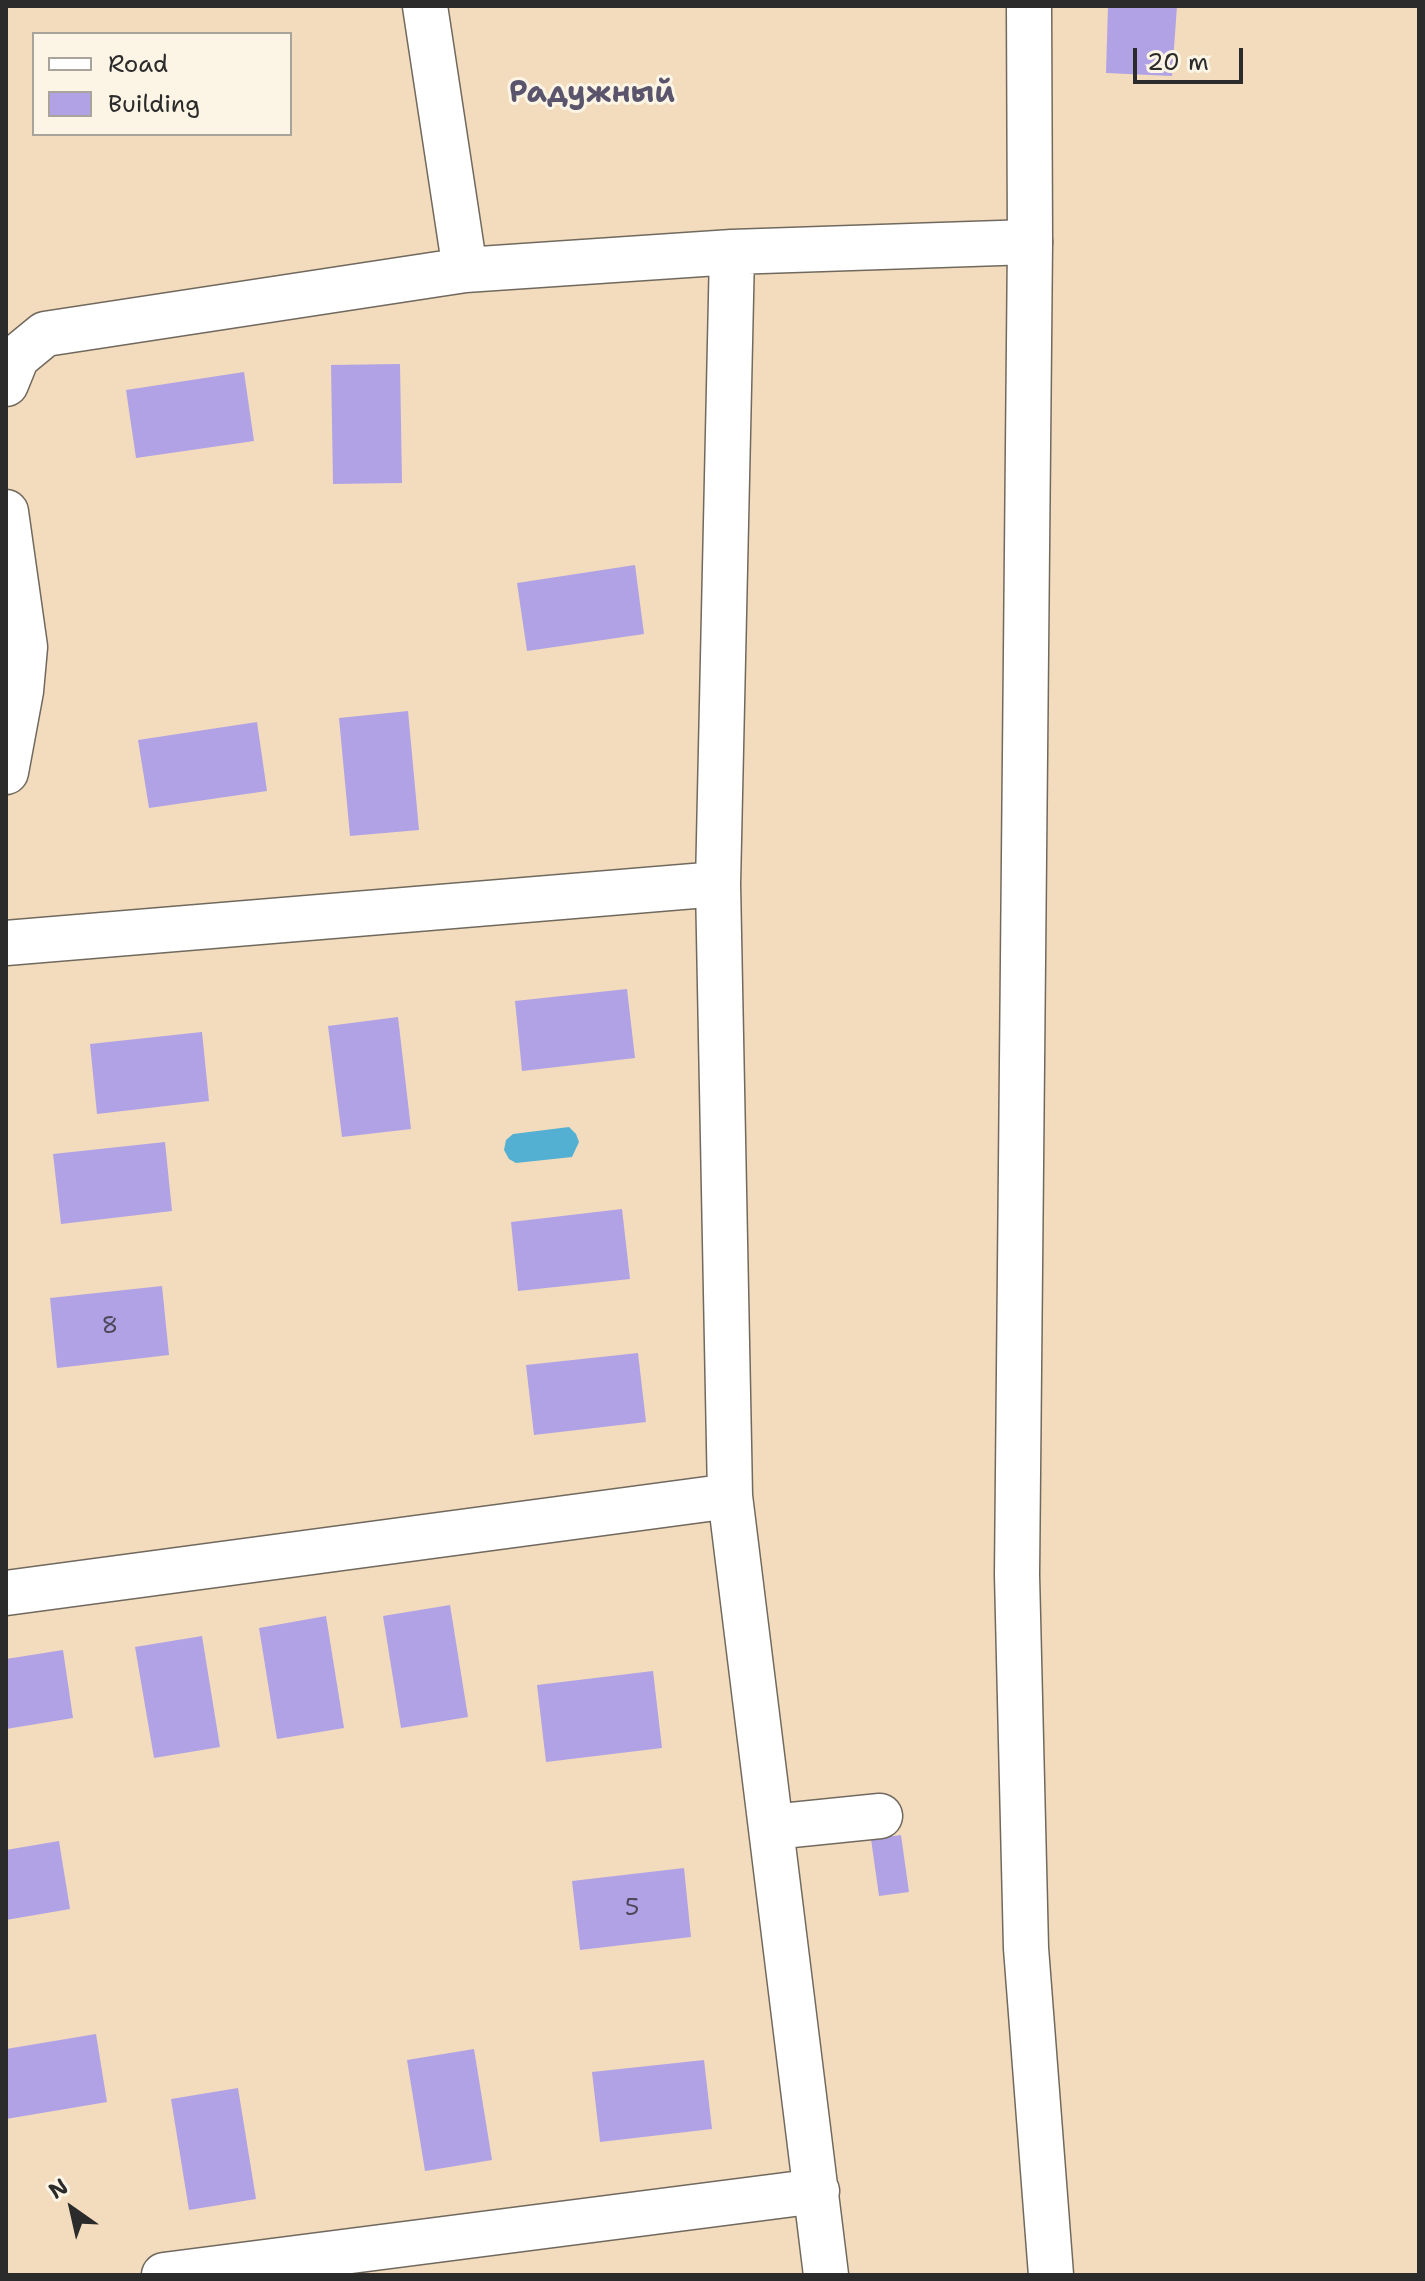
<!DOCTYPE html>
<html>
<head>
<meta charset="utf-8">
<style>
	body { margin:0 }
	#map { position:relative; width:1425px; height:2281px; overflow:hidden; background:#f2dcbd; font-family:"Shantell Sans",sans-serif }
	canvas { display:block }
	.frame { position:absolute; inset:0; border:8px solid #2b2b2b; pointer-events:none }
	.legend { position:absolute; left:32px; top:32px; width:260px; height:104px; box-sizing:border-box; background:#fcf5e5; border:2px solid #a8a49b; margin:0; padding:10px 14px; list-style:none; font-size:24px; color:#2b2b2b }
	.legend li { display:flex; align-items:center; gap:16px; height:40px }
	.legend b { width:40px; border:2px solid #a8a49b }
	.north { position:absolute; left:32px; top:2169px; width:80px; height:80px; -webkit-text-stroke:6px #fcf5e5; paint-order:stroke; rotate:326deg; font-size:22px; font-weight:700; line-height:32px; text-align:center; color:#2b2b2b }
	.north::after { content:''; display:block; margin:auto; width:28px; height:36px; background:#2b2b2b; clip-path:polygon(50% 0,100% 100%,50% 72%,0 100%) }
	.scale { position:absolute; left:1133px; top:48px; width:110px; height:36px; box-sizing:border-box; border:4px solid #2b2b2b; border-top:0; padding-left:10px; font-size:24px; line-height:28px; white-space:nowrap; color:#2b2b2b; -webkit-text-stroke:6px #fcf5e5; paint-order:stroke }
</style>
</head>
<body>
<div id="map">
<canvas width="1425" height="2281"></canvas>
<div class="frame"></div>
<ul class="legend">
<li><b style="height:10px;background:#fff"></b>Road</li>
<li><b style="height:22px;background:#b1a2e5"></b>Building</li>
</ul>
<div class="north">N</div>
<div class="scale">20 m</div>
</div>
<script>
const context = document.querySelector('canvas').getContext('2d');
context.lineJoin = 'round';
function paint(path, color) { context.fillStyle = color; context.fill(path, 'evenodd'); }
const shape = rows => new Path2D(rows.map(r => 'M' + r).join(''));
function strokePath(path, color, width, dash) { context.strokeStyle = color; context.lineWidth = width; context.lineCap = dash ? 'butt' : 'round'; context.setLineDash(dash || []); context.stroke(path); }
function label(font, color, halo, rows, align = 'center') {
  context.font = font + ' "Shantell Sans",sans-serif'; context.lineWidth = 6; context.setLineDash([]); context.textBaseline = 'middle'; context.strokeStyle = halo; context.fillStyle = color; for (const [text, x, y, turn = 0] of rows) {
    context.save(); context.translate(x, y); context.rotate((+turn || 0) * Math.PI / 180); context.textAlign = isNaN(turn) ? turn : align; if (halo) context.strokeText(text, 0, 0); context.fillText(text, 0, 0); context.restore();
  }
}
const water = shape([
	[569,1127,576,1134,579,1142,572,1157,516,1163,509,1159,504,1150,506,1140,513,1134]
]);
const building = shape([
	[1108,6,1177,6,1172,76,1106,73],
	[400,364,402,483,333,484,331,365],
	[244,372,254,441,136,458,126,390],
	[635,565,644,634,527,651,517,583],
	[408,711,419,830,350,836,339,718],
	[257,722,267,791,149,808,138,740],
	[627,989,635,1058,522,1071,515,1001],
	[398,1017,411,1129,342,1137,328,1026],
	[202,1032,209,1101,97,1114,90,1044],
	[165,1142,172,1211,61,1224,53,1154],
	[622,1209,630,1279,518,1291,511,1222],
	[162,1286,169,1355,57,1368,50,1298],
	[638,1353,646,1422,534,1435,526,1365],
	[450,1605,468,1717,401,1728,383,1616],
	[326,1616,344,1728,277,1739,259,1628],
	[202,1636,220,1747,154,1758,135,1647],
	[63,1650,73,1718,6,1729,6,1659],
	[653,1671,662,1748,546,1762,537,1685],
	[901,1835,909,1892,879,1896,871,1839],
	[59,1841,70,1909,6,1920,6,1850],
	[684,1868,691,1937,580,1950,572,1881],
	[96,2034,107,2102,6,2119,6,2049],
	[474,2049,492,2160,425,2171,407,2060],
	[704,2060,712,2129,600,2142,592,2072],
	[238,2088,256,2199,189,2210,171,2099]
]);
const minor = shape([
	[425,6,465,270],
	[6,384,17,357,45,334,465,270,732,252],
	[6,512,25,647,21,691,6,772],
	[6,943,718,884],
	[730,1496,826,2275],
	[6,1593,730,1496,718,884,732,252,1030,242],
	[772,1827,880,1816],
	[164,2275,817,2191]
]);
const major = shape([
	[1029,6,1030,242,1017,1575,1026,1948,1051,2275]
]);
const numberNames = [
	["8",110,1327],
	["5",632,1909]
];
const neighbourhoodNames = [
	["Радужный",592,94]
];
paint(water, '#54b0d2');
paint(building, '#b1a2e5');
strokePath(minor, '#71695e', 47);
strokePath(major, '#71695e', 47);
strokePath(minor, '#fff', 44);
strokePath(major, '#fff', 44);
label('24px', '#4c495a', null, numberNames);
label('bold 30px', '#5a556c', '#fcf5e5', neighbourhoodNames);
</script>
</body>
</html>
